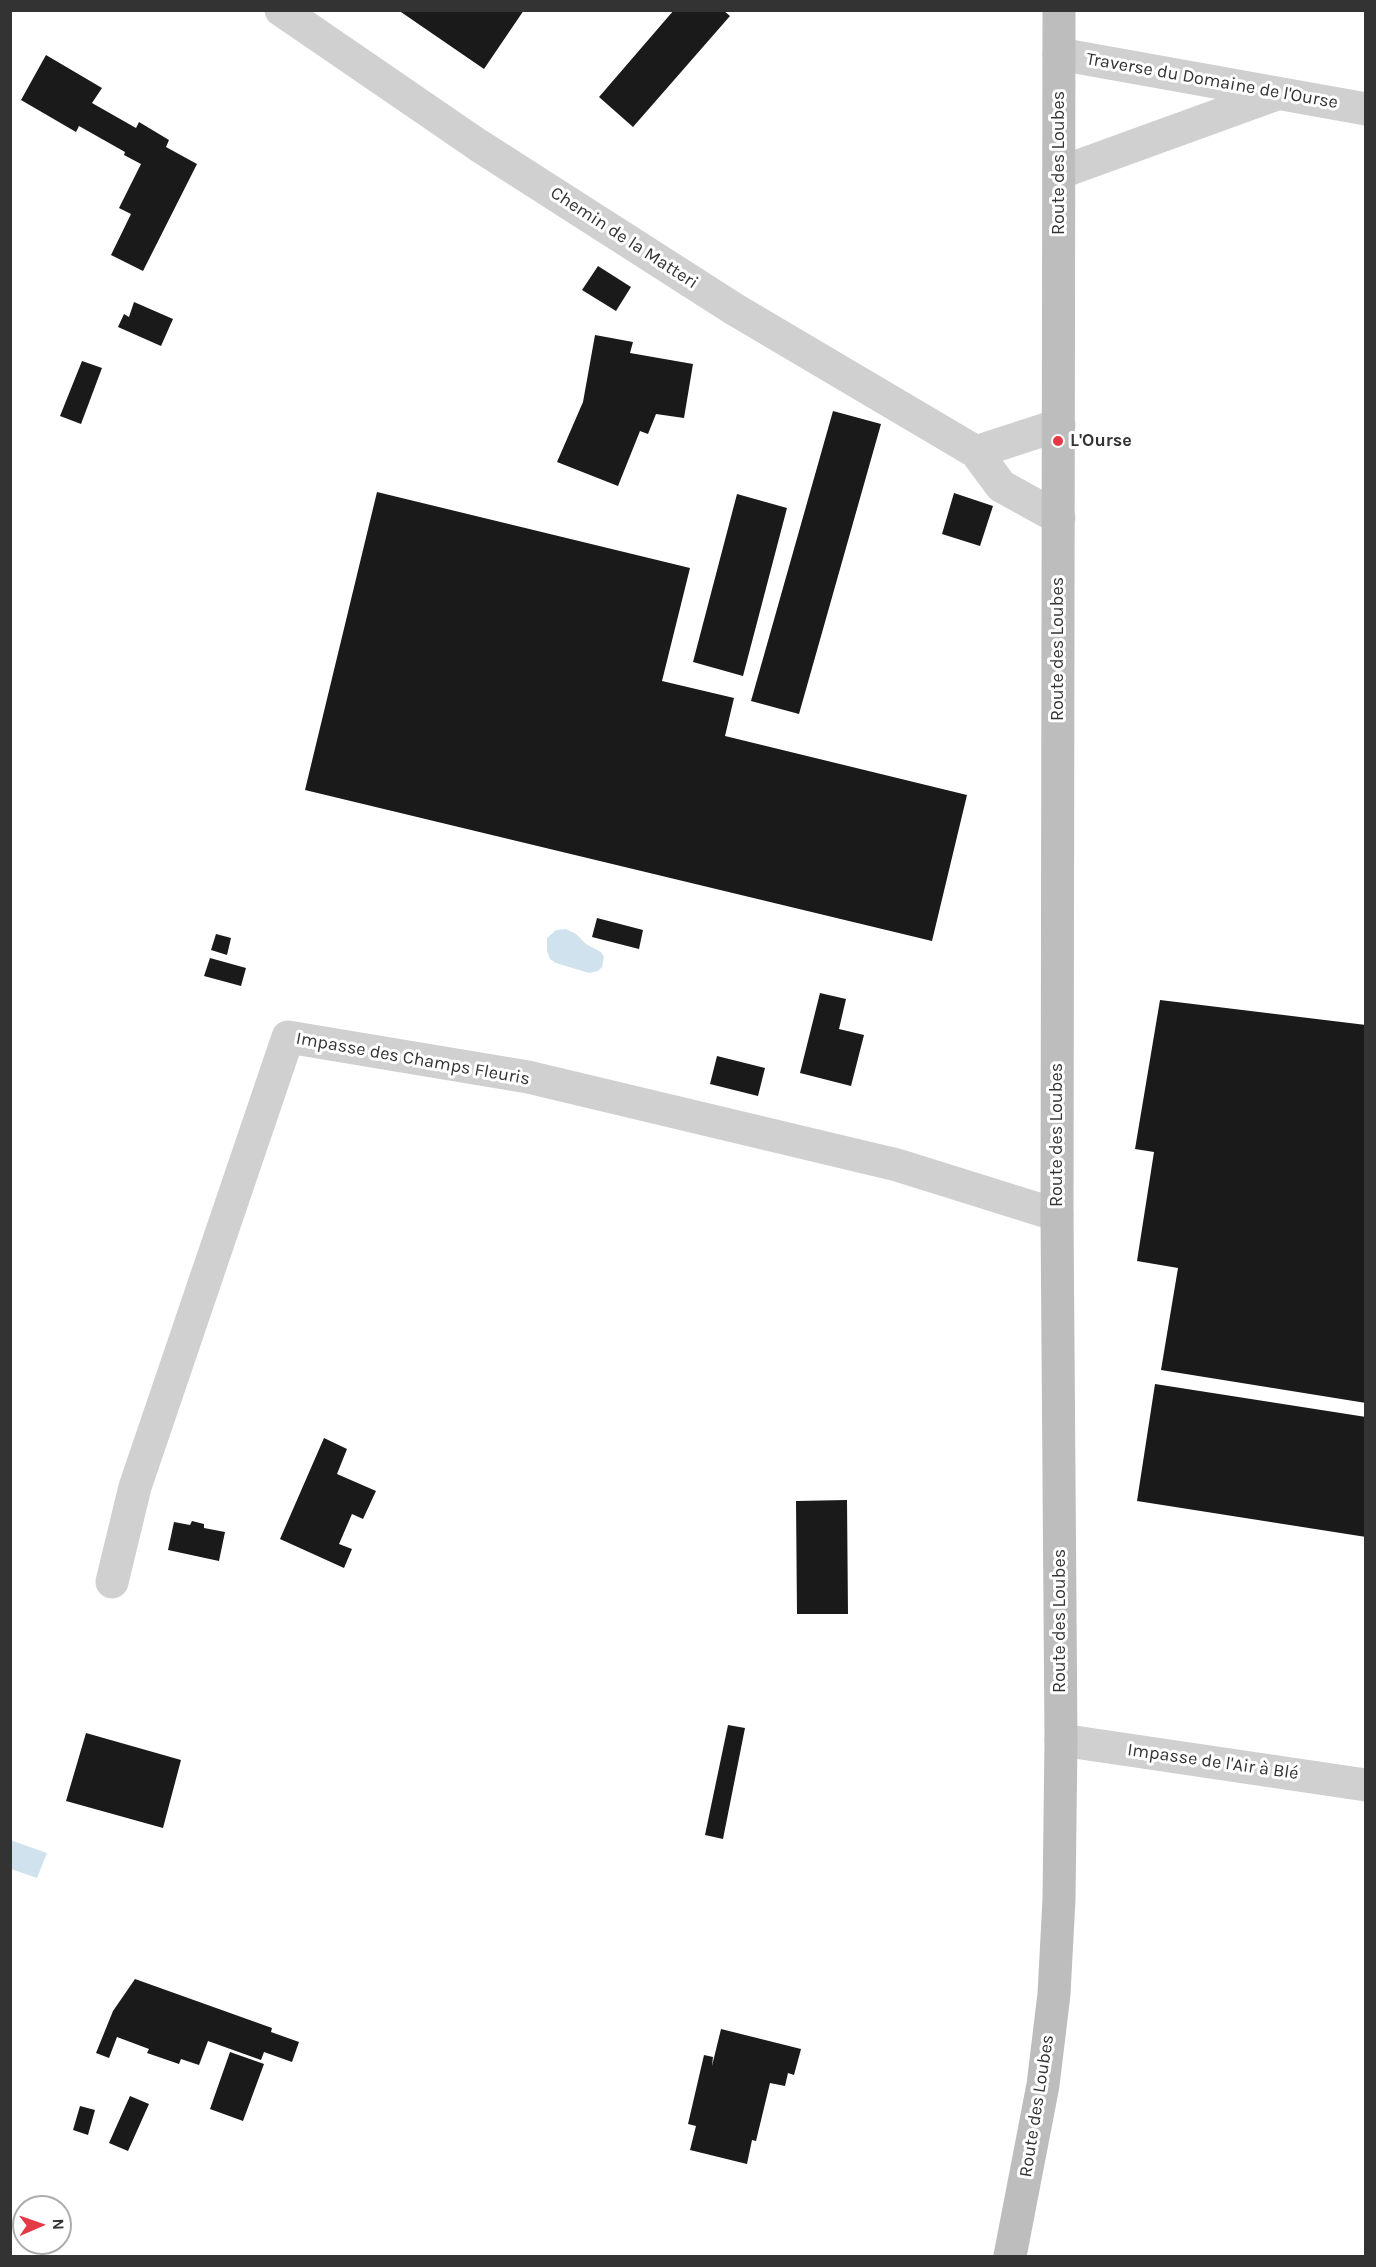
<!DOCTYPE html>
<html>
<head>
<meta charset="utf-8">
<style>
	body { margin:0 }
	#map { position:relative; width:1376px; height:2267px; overflow:hidden; background:#fff; font-family:Karla,sans-serif }
	canvas { display:block }
	.frame { position:absolute; inset:0; border:12px solid #333; pointer-events:none }
	.north { position:absolute; left:12px; top:2195px; width:60px; height:60px; box-sizing:border-box; background:#fff; border:2px solid #adadad; border-radius:50%; rotate:88deg; font-size:16px; font-weight:700; line-height:24px; text-align:center; color:#333 }
	.north::after { content:''; display:block; margin:auto; width:21px; height:27px; background:#e63946; clip-path:polygon(50% 0,100% 100%,50% 72%,0 100%) }
</style>
</head>
<body>
<div id="map">
<canvas width="1376" height="2267"></canvas>
<div class="frame"></div>
<div class="north">N</div>
</div>
<script>
const context = document.querySelector('canvas').getContext('2d');
context.lineJoin = 'round';
function paint(path, color) { context.fillStyle = color; context.fill(path, 'evenodd'); }
const shape = rows => new Path2D(rows.map(r => 'M' + r).join(''));
function strokePath(path, color, width, dash) { context.strokeStyle = color; context.lineWidth = width; context.lineCap = dash ? 'butt' : 'round'; context.setLineDash(dash || []); context.stroke(path); }
function label(font, color, halo, rows, align = 'center') {
  context.font = font + ' Karla,sans-serif'; context.lineWidth = 6; context.setLineDash([]); context.textBaseline = 'middle'; context.strokeStyle = halo; context.fillStyle = color; for (const [text, x, y, turn = 0] of rows) {
    context.save(); context.translate(x, y); context.rotate((+turn || 0) * Math.PI / 180); context.textAlign = isNaN(turn) ? turn : align; if (halo) context.strokeText(text, 0, 0); context.fillText(text, 0, 0); context.restore();
  }
}
const water = shape([
	[566,929,576,934,586,944,601,952,604,957,602,967,598,971,589,973,556,963,550,959,547,951,547,938,556,930],
	[10,1840,47,1853,37,1878,11,1869]
]);
const building = shape([
	[398,10,524,10,484,69],
	[674,10,723,10,730,16,633,127,599,97],
	[46,55,102,88,92,103,136,128,139,122,169,140,166,147,197,164,143,271,111,255,131,214,119,208,141,164,124,155,125,152,79,126,76,132,21,100],
	[598,266,631,287,616,311,582,290],
	[134,302,173,319,161,346,118,327,124,314,129,317],
	[595,335,633,342,630,353,693,364,684,418,656,414,648,434,640,431,618,486,557,462,583,402],
	[82,361,102,368,81,424,60,416],
	[833,411,881,424,799,714,751,701],
	[377,492,690,568,662,681,734,698,725,736,967,795,932,941,305,790],
	[954,493,993,506,980,546,942,534],
	[737,494,787,508,743,676,693,662],
	[597,918,643,930,639,949,592,937],
	[216,934,231,938,227,955,211,950],
	[210,958,246,968,241,986,204,976],
	[820,993,846,999,839,1029,864,1035,851,1086,800,1073],
	[1160,1000,1366,1025,1366,1403,1161,1370,1178,1268,1137,1261,1154,1152,1135,1149],
	[717,1056,765,1068,758,1096,710,1084],
	[1155,1384,1366,1417,1366,1537,1137,1501],
	[324,1438,347,1449,337,1474,376,1491,363,1519,352,1514,339,1544,352,1549,344,1568,280,1539],
	[847,1500,848,1614,797,1614,796,1501],
	[192,1521,204,1524,204,1528,225,1532,219,1561,168,1550,174,1522,190,1525],
	[728,1725,745,1728,723,1839,705,1835],
	[86,1733,181,1760,163,1828,66,1801],
	[135,1979,272,2028,271,2032,299,2042,292,2062,264,2052,261,2060,208,2041,199,2065,181,2059,179,2064,147,2053,149,2049,117,2037,109,2058,96,2053,113,2011],
	[721,2029,801,2049,794,2075,788,2073,785,2086,770,2083,756,2141,752,2140,747,2164,690,2150,696,2126,688,2124,704,2055,713,2057,712,2066],
	[230,2052,264,2064,243,2121,210,2109],
	[130,2096,149,2104,128,2151,109,2143],
	[80,2106,95,2110,88,2135,73,2130]
]);
const street = shape([
	[281,10,478,145,734,309,976,452],
	[1059,54,1366,109],
	[1059,173,1274,95],
	[1059,518,1001,486,976,452,1059,425],
	[112,1582,135,1487,288,1037,528,1077,897,1165,1057,1215],
	[1061,1740,1366,1785]
]);
const secondary = shape([
	[1010,2256,1043,2085,1054,1994,1059,1899,1061,1740,1057,1215,1059,10]
]);
const markers = [
	[1058,441,6,"#e63946"]
];
const streetNames = [
	["Traverse du Domaine de l'Ourse",1212,81,10],
	["Route des Loubes",1059,163,-90],
	["Chemin de la Matteri",624,238,33],
	["Route des Loubes",1058,649,-90],
	["Impasse des Champs Fleuris",413,1059,10],
	["Route des Loubes",1057,1135,-90],
	["Route des Loubes",1060,1621,-90],
	["Impasse de l'Air à Blé",1213,1762,8],
	["Route des Loubes",1037,2106,-81]
];
const poiNames = [
	["L'Ourse",1070,441]
];
paint(water, '#cfe2ee');
paint(building, '#1a1a1a');
strokePath(street, '#d0d0d0', 33);
strokePath(secondary, '#bdbdbd', 33);
for (const [x, y, r, color] of markers) { const dot = new Path2D(); dot.arc(x, y, r, 0, 2 * Math.PI); context.fillStyle = color; context.fill(dot); strokePath(dot, '#fff', 2); }
label('18px', '#333', '#fff', streetNames);
label('bold 18px', '#333', '#fff', poiNames, 'left');
</script>
</body>
</html>
